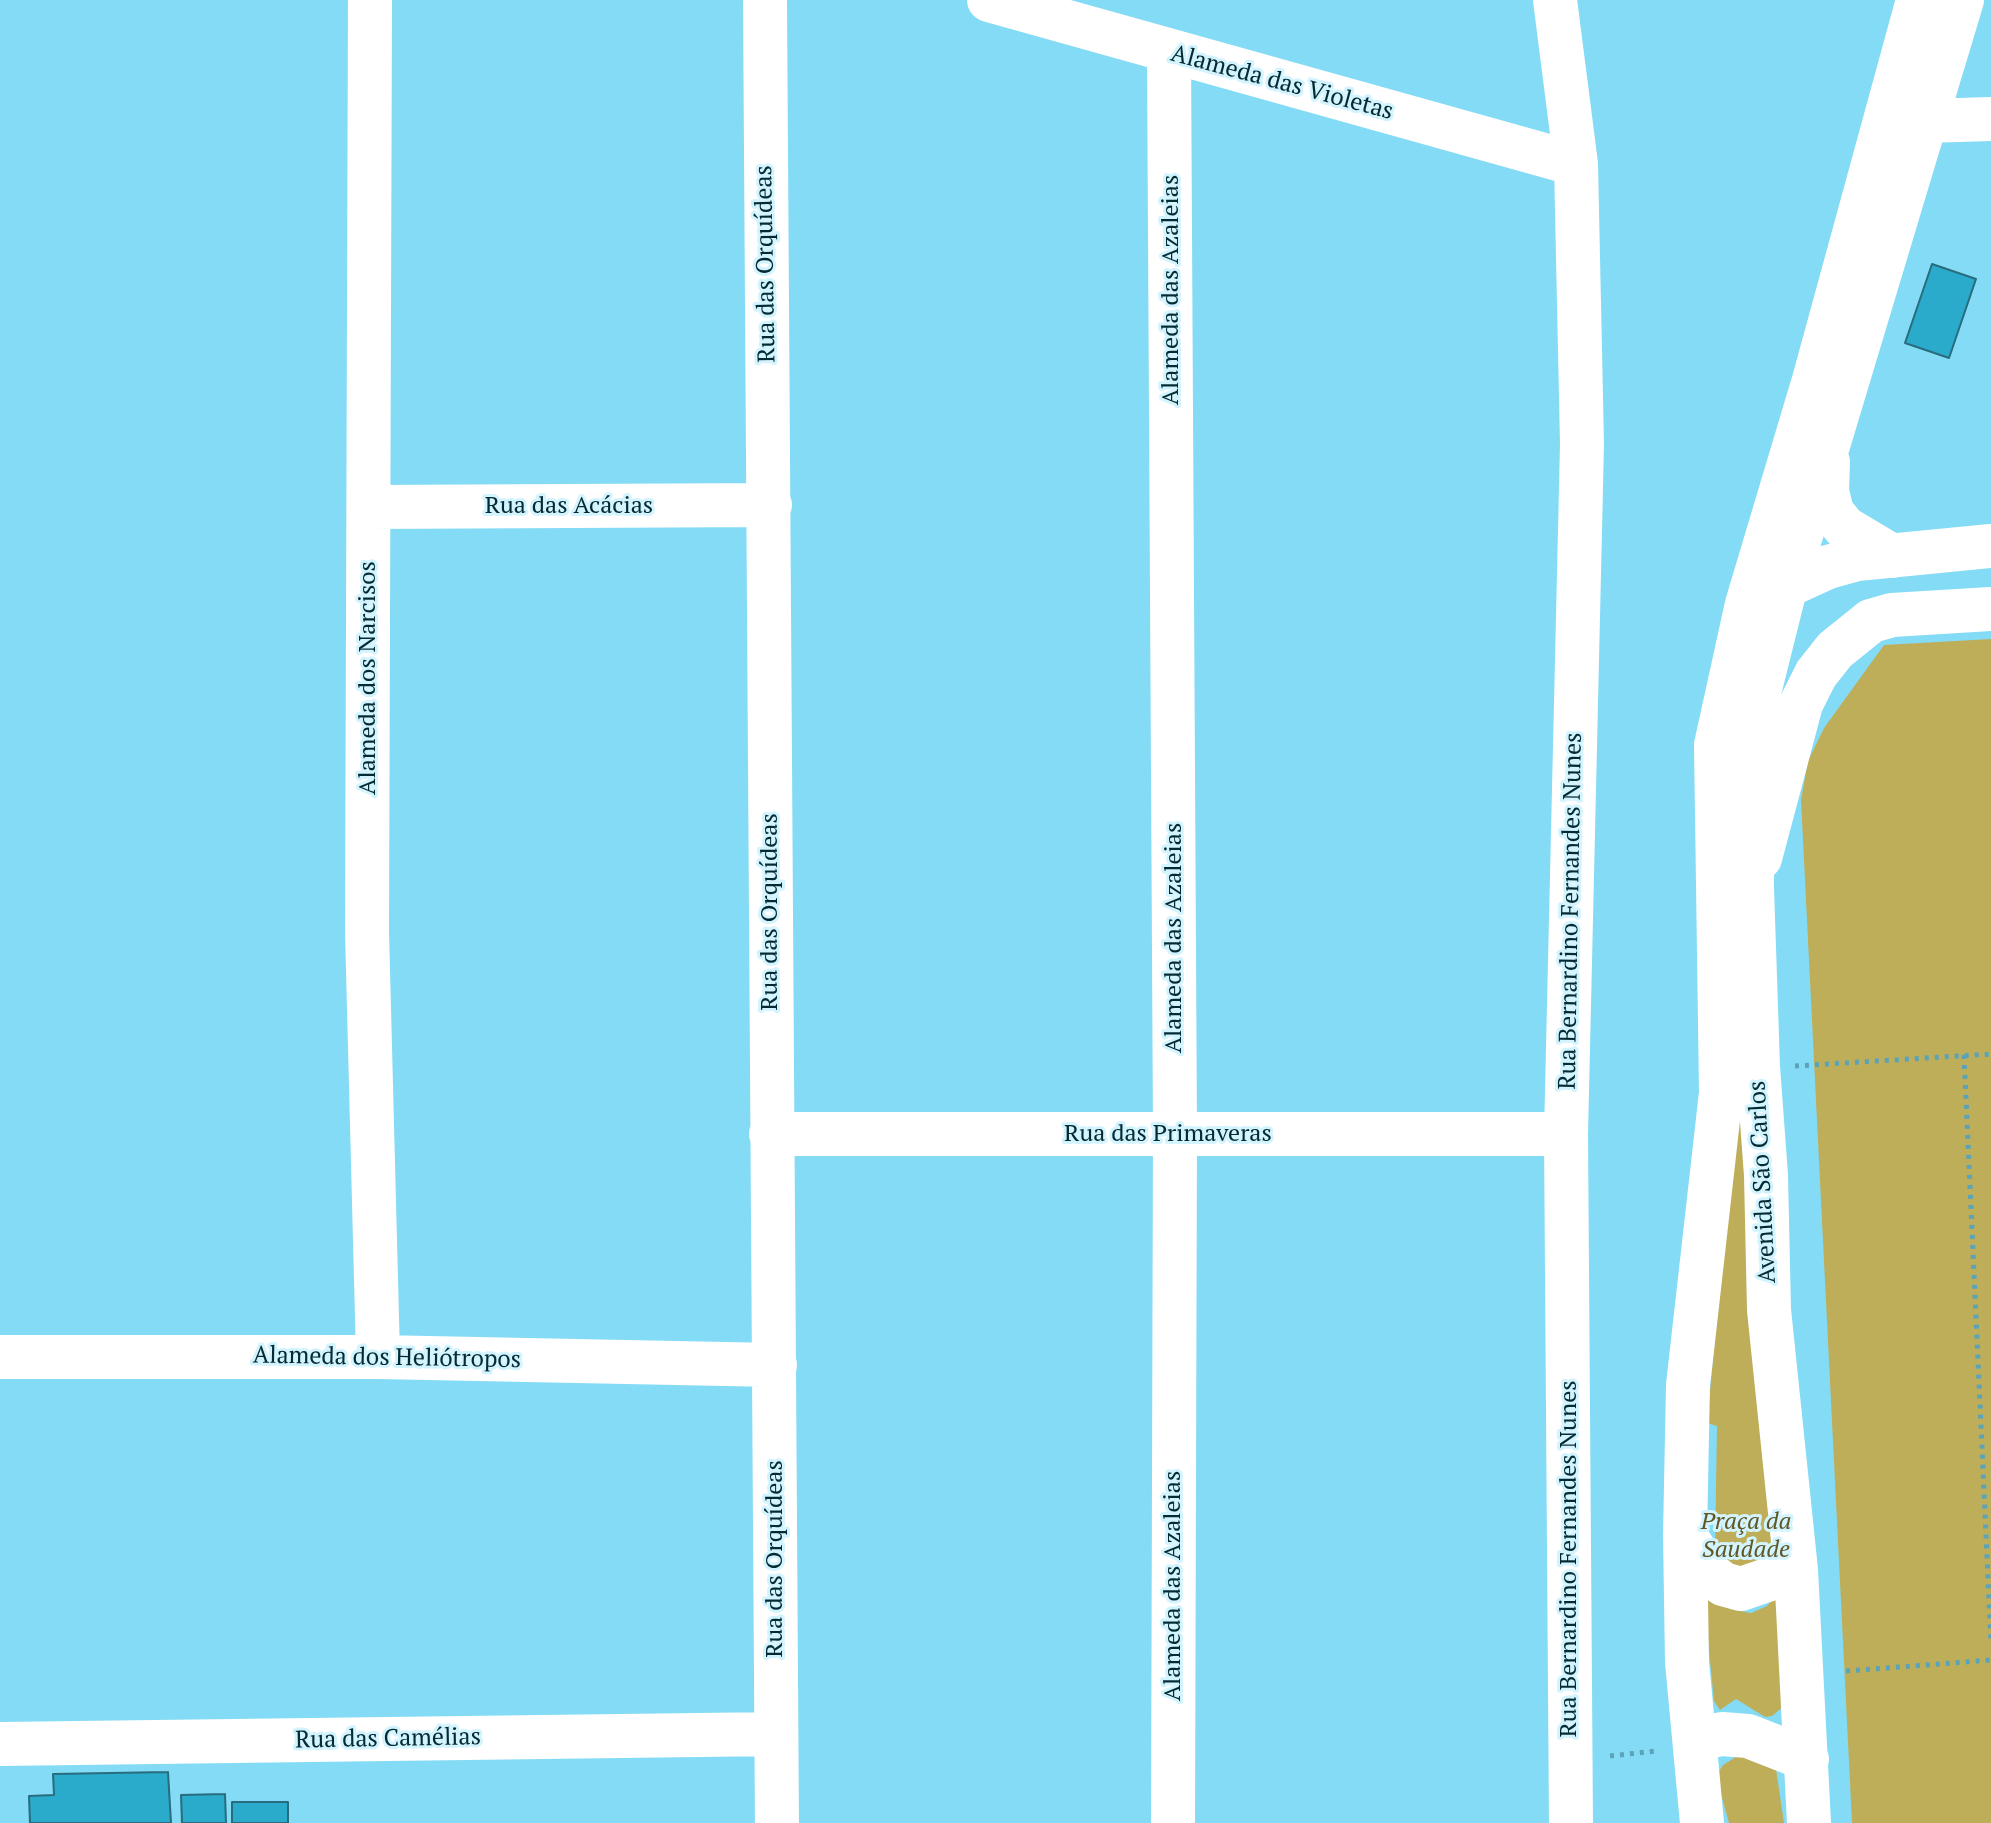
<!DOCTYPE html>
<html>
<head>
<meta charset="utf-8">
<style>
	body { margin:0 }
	canvas { display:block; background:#84dbf5 }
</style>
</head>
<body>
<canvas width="1991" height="1823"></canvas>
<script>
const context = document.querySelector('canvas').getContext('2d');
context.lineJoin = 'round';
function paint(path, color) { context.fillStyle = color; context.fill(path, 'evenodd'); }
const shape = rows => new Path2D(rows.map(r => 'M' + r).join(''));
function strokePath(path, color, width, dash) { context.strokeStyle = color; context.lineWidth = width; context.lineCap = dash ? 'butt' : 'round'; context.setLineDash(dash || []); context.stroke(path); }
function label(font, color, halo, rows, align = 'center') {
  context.font = font + ' "PT Serif",serif'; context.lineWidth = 6; context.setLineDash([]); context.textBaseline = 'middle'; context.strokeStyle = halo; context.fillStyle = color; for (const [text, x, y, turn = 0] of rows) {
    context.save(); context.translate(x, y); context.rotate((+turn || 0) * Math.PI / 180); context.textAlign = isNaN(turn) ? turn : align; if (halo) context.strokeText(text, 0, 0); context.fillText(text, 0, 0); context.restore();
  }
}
const green = shape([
	[1991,639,1991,1823,1852,1823,1801,800,1808,761,1824,728,1884,645],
	[1739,1017,1778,1543,1762,1567,1731,1567,1715,1549,1717,1426,1707,1423,1734,1138],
	[1703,1589,1730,1609,1751,1613,1767,1606,1779,1593,1784,1706,1772,1716,1765,1717,1736,1699,1720,1710,1714,1701],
	[1739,1755,1776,1769,1784,1823,1729,1823,1716,1776,1723,1765]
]);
const building = shape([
	[1932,264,1976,279,1949,358,1905,343,1932,264],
	[168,1772,171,1823,30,1823,29,1796,54,1795,53,1774,168,1772],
	[225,1794,226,1823,182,1823,181,1795,225,1794],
	[232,1802,288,1802,288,1823,232,1823,232,1802]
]);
const path = shape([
	[1964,1055,1991,1644],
	[1795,1066,1991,1054],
	[1846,1671,1991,1660],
	[1610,1756,1656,1751]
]);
const minor = shape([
	[370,0,367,931,378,1357],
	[765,0,777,1823],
	[989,0,1576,164],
	[1555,0,1576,164,1582,444,1566,1134,1571,1823],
	[1169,53,1175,1133,1173,1823],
	[1925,121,1991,119],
	[369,507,770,505],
	[1758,599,1828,567,1857,559,1991,546],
	[1760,858,1801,704,1816,674,1835,650,1871,621,1892,615,1991,609],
	[771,1134,1566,1134],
	[0,1357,378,1357,775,1365],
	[0,1744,776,1734]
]);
const major = shape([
	[1828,462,1827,491,1832,512,1845,528,1892,556],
	[1685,1535,1709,1573,1723,1584,1741,1589,1796,1570],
	[1696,1747,1703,1738,1722,1734,1748,1736,1807,1759],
	[1702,1823,1687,1662,1685,1535,1688,1385,1721,1093,1716,745,1747,604,1814,380,1918,0],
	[1809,1823,1796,1570,1769,1310,1766,1175,1758,1067,1752,888,1753,751,1758,697,1786,585,1962,0]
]);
const streetNames = [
	["Alameda das Violetas",1282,83,15],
	["Rua das Orquídeas",766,264,-91],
	["Alameda das Azaleias",1171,290,-90],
	["Rua das Acácias",569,506],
	["Alameda dos Narcisos",368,678,-90],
	["Rua Bernardino Fernandes Nunes",1571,911,-89],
	["Rua das Orquídeas",770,912,-90],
	["Alameda das Azaleias",1174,938,-90],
	["Rua das Primaveras",1168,1134],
	["Avenida São Carlos",1763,1182,-93],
	["Alameda dos Heliótropos",387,1358,1],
	["Rua das Orquídeas",775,1559,-90],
	["Rua Bernardino Fernandes Nunes",1569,1559,-90],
	["Alameda das Azaleias",1173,1586,-90],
	["Rua das Camélias",388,1739,-1]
];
const parkNames = [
	["Praça da",1746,1522],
	["Saudade",1746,1550]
];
paint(green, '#beae5a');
paint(building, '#2aabcb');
strokePath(building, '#286c7e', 2);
strokePath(path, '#5ba3b7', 5, [4, 6]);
strokePath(minor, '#fff', 44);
strokePath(major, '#fff', 44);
label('24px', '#032b34', '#d3f4fe', streetNames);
label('italic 24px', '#605725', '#d3f4fe', parkNames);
</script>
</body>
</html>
